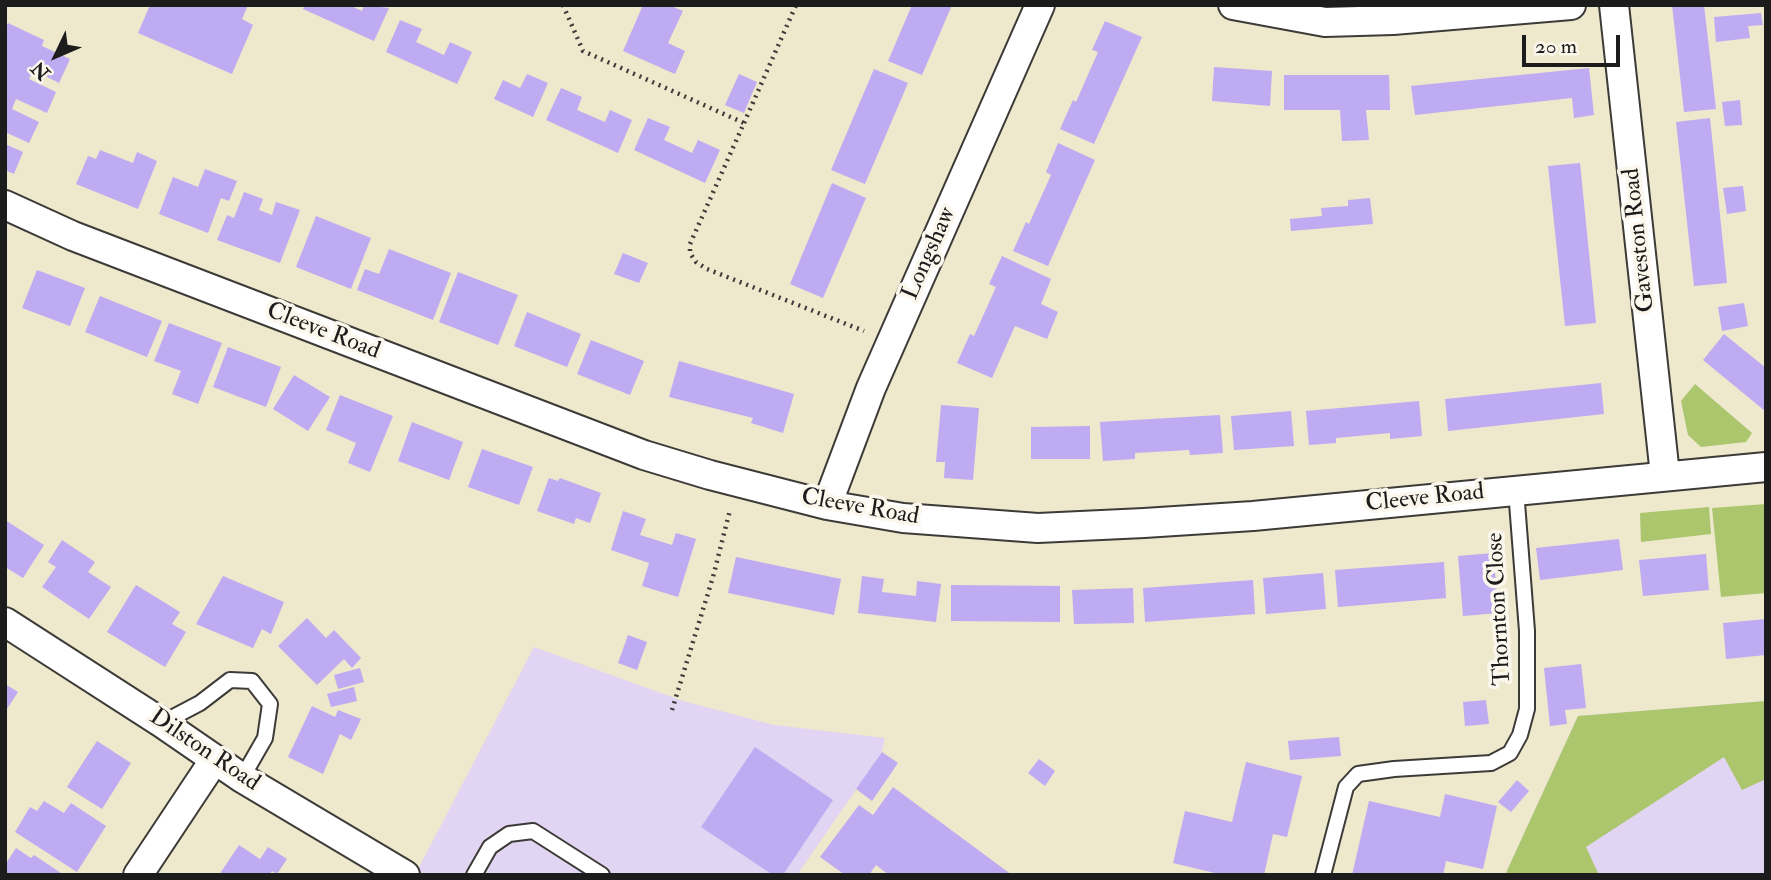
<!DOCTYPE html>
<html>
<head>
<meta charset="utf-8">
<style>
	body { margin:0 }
	#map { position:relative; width:1771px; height:880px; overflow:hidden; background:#eee8cd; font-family:"IM FELL Double Pica",serif }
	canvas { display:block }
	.frame { position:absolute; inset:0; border:7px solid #1c1c1c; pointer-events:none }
	.north { position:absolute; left:21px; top:21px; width:70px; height:70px; -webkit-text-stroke:5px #fbf7ec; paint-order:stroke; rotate:226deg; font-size:19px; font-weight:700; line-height:28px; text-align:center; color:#1c1c1c }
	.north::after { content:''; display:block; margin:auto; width:24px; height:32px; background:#1c1c1c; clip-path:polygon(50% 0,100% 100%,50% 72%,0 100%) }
	.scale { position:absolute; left:1522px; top:35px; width:98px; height:32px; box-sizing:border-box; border:4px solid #1c1c1c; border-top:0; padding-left:9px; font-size:21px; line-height:24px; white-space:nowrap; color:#1c1c1c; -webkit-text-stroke:5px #fbf7ec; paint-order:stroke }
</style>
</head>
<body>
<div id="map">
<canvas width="1771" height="880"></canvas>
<div class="frame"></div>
<div class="north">N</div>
<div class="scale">20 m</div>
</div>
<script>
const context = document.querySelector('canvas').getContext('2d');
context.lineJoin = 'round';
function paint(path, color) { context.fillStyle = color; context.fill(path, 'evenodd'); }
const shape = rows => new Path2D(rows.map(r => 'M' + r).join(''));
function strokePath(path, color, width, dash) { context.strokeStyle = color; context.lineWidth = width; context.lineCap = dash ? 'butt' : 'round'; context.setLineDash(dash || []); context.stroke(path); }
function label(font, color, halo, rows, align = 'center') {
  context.font = font + ' "IM FELL Double Pica",serif'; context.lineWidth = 7; context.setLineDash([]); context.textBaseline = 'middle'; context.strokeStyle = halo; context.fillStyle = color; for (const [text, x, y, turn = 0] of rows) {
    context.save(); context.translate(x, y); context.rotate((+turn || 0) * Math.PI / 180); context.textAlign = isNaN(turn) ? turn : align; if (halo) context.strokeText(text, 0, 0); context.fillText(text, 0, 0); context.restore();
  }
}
const built = shape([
	[534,647,683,701,774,725,885,738,882,752,797,875,415,875],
	[1766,701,1766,875,1505,875,1578,716]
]);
const green = shape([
	[1695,384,1752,433,1746,442,1701,447,1688,435,1681,401],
	[1766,504,1766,593,1721,597,1712,508],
	[1709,507,1711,534,1641,542,1640,513],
	[1766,701,1766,779,1742,790,1724,757,1586,847,1599,875,1505,875,1578,716]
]);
const building = shape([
	[150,5,248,5,242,19,253,25,232,74,138,33],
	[305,5,349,5,362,11,364,5,389,8,374,41,303,9],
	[643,5,669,5,683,11,668,43,685,51,675,74,623,51],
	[912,5,952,5,922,75,888,61],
	[1672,5,1704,5,1716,109,1684,112],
	[1761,13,1763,25,1748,26,1750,38,1716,42,1714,17],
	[400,20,422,29,416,42,444,55,450,42,472,52,457,84,386,52],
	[1105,21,1142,37,1094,144,1060,129,1073,100,1076,102,1098,52,1092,50],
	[8,23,44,40,42,46,70,59,59,83,33,70,29,79,56,92,47,113,16,99,12,109,39,122,29,143,5,132,5,29],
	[1214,67,1272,71,1270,106,1212,101],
	[1589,68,1594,115,1574,118,1572,98,1415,115,1411,86],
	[874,69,908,83,865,184,831,170],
	[527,74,548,83,533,117,494,99,503,80,520,88],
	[739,74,757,82,744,113,725,105],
	[1284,75,1389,75,1390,110,1366,110,1369,140,1342,141,1340,110,1284,110],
	[561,88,582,97,577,110,605,122,610,110,632,120,618,153,546,120],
	[1740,100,1742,125,1725,126,1722,102],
	[648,118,670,127,664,140,692,153,698,140,720,150,705,183,634,150],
	[1710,118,1727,283,1694,286,1676,122],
	[1058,143,1095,160,1048,266,1013,251,1026,222,1029,224,1051,175,1046,172],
	[5,144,23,152,14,174,5,170],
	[100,150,133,163,137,152,157,161,138,209,76,184,88,156,96,159],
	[1580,163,1596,323,1565,326,1548,166],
	[205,169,237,181,229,201,221,198,208,233,159,214,173,177,198,187],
	[832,183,866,198,823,298,790,284],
	[1743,186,1746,211,1727,214,1723,188],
	[244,192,263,199,259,210,272,215,276,202,300,210,280,263,217,240,227,215,234,218],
	[1370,198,1373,224,1291,231,1290,219,1322,216,1321,208,1348,206,1348,200],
	[316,216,371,238,351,289,296,267],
	[389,249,451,273,433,320,357,290,365,269,379,274],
	[623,253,648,263,639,283,614,274],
	[1002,256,1051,279,1041,304,1058,312,1047,339,1015,326,992,378,957,363,970,334,974,336,996,287,989,284],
	[37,270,85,288,70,326,22,308],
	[458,272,518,295,498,345,439,322],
	[100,296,162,321,147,357,85,332],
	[1744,303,1748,326,1722,331,1718,307],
	[527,312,581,334,567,367,514,346],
	[169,323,222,343,198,404,172,394,181,371,154,361],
	[1724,334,1766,368,1765,411,1703,360],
	[591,340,644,361,630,395,577,374],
	[228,347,281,367,266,407,213,387],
	[679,361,794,394,783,433,751,423,753,418,669,397],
	[294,375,330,397,308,431,273,409],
	[1601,383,1604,414,1448,431,1445,399],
	[340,395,393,416,370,472,348,463,356,443,326,430],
	[1419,401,1422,436,1390,439,1390,433,1336,438,1336,443,1309,445,1306,411],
	[941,405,979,408,973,480,944,478,945,462,936,462],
	[1291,411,1294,446,1234,450,1231,416],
	[1220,415,1223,453,1190,455,1189,450,1135,453,1135,459,1103,461,1100,422],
	[412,422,463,442,449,480,398,461],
	[1090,426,1090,459,1031,459,1031,427],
	[482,449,533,467,519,505,468,487],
	[549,478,558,481,560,478,601,493,590,523,576,518,574,524,537,511],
	[623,511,646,519,640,535,672,545,676,533,696,539,678,597,642,586,649,563,611,550],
	[5,520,44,545,23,578,5,567],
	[1619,539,1623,570,1540,580,1536,548],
	[62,540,95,562,88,572,111,587,89,619,42,587,56,567,48,562],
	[1493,553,1499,613,1463,616,1458,556],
	[1706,554,1709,590,1643,596,1639,560],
	[736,557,841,579,834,615,728,593],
	[1444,562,1446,598,1338,607,1335,570],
	[1323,573,1326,609,1266,614,1263,578],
	[223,576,284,602,271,634,262,629,253,648,196,624],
	[862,576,884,579,882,592,916,596,917,581,941,584,936,622,858,613],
	[1253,580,1255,614,1145,622,1143,588],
	[136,585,180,612,172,624,186,632,165,667,107,632],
	[951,585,1060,586,1060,622,951,621],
	[1133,588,1134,623,1074,624,1072,590],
	[307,618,326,638,334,630,361,658,352,668,344,659,317,685,278,646],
	[1766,619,1766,655,1726,659,1723,623],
	[628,635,647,642,637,670,618,663],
	[1581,664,1586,708,1565,710,1567,724,1550,726,1544,668],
	[360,668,364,682,338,689,334,675],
	[5,684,18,692,5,712],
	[354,687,357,701,331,707,327,694],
	[1486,700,1489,724,1465,726,1463,702],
	[312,706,335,717,338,710,361,719,351,740,340,734,323,774,288,757],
	[1339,737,1341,756,1290,760,1288,741],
	[97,741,131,763,102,809,67,787],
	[755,747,833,800,783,875,773,875,701,827],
	[882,752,898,763,872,801,856,789],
	[1039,759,1055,771,1045,786,1028,773],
	[1246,762,1302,776,1287,837,1273,834,1264,875,1223,875,1173,863,1185,811,1232,822],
	[1517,780,1529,791,1511,812,1498,802],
	[893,787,1012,875,889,875,876,865,869,875,845,875,820,857,859,805,873,815],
	[1445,794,1497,806,1483,869,1446,861,1443,875,1352,875,1369,801,1440,817],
	[44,801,64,813,71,803,106,826,77,872,15,832,30,807,37,811],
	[239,845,260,859,268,847,287,859,277,874,272,871,269,875,219,875],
	[16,848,31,858,34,855,64,875,5,875,5,865]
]);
const path = shape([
	[563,5,583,51,744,123,690,244,690,253,696,262,707,269,864,331],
	[744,123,796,5],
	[672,710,713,577,730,510]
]);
const service = shape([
	[162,723,200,703,230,680,252,681,270,704,265,738,242,778],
	[474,875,490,847,509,834,533,831,602,875],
	[1323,875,1346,787,1358,774,1394,769,1491,763,1510,753,1520,735,1527,709,1527,631,1516,490]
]);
const minor = shape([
	[1233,5,1325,22,1393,20,1571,5],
	[1614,5,1665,475],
	[5,205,73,236,644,455,710,475,827,505,903,518,1038,528,1144,523,1253,516,1766,467],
	[827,505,871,388,1040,5],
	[5,622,162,723,242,778,405,875],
	[138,875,215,759]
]);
const streetNames = [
	["Gaveston Road",1640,240,-96],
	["Longshaw",930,254,-66],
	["Cleeve Road",323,332,21],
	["Cleeve Road",1425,499,-6],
	["Cleeve Road",860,508,10],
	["Thornton Close",1500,609,-93],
	["Dilston Road",204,751,34]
];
paint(built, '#e2d4f3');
paint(green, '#abc66d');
paint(building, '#beabf2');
strokePath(service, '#3c3b37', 18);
strokePath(minor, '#3c3b37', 32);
strokePath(path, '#3c3b37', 4.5, [2, 5]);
strokePath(service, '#fff', 14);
strokePath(minor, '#fff', 28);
label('24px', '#1c1c1c', '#fbf7ec', streetNames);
</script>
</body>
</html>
